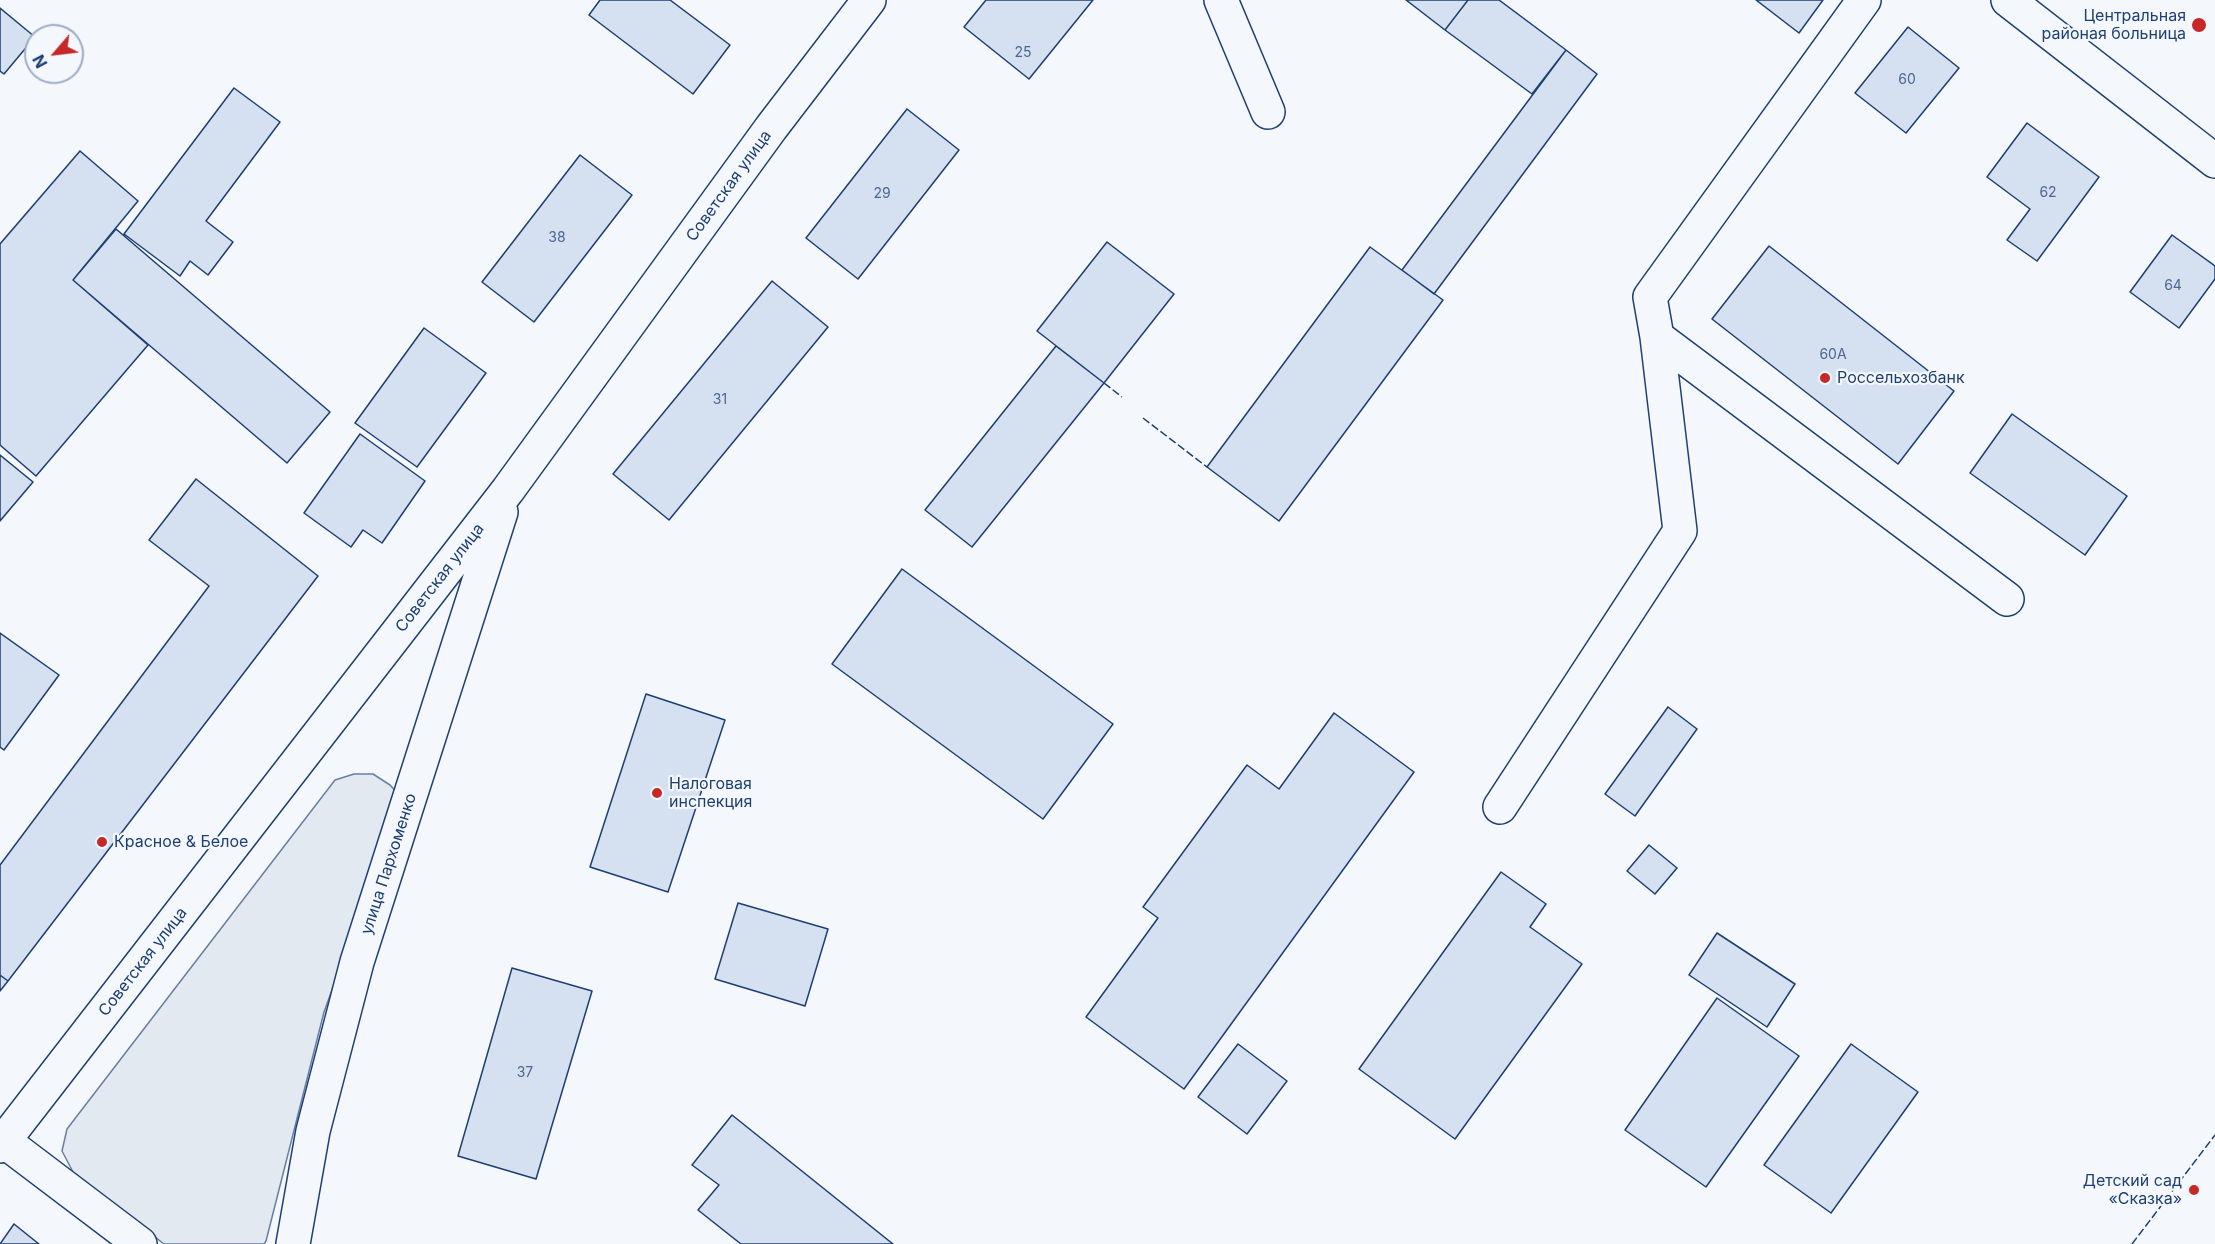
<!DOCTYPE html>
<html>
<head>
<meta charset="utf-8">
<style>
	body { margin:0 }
	#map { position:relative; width:2215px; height:1244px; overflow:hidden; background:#f4f7fb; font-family:Inter,sans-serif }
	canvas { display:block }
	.north { position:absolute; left:24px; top:24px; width:60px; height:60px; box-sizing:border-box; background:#f4f7fb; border:2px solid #9eadc5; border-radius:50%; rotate:242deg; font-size:16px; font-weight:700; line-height:24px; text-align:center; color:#1d3f73 }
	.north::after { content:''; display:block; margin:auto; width:21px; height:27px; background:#c62828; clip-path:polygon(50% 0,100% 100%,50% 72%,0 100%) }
</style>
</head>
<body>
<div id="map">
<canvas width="2215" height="1244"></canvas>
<div class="north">N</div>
</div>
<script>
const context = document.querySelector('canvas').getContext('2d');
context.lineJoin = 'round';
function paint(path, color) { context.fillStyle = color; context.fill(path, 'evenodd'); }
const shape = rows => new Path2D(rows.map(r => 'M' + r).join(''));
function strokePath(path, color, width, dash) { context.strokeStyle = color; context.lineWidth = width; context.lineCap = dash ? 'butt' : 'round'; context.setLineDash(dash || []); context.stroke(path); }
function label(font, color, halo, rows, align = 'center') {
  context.font = font + ' Inter,sans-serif'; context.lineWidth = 4.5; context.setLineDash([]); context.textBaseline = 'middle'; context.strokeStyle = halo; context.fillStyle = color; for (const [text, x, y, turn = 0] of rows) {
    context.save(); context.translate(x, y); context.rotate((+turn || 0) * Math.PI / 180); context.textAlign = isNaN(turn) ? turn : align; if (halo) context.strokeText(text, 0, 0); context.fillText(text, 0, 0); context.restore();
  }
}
const green = shape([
	[354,774,373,774,390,785,402,798,324,1012,266,1241,264,1244,164,1244,73,1172,62,1151,67,1129,335,780,354,774]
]);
const building = shape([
	[600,0,670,0,730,45,693,94,589,15,600,0],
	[986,0,1093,0,1029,79,964,27,986,0],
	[1406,0,1468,0,1445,30,1406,0],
	[1468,0,1499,0,1566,50,1532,94,1445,30,1468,0],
	[1756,0,1823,0,1799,33,1756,0],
	[0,8,35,37,4,74,0,71,0,8],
	[1908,27,1959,68,1906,133,1855,93,1908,27],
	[1566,50,1597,74,1434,294,1402,270,1566,50],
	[234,88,280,122,206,221,233,242,208,275,190,261,180,276,124,234,234,88],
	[907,109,959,150,858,279,806,238,907,109],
	[2027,123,2099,177,2037,261,2007,240,2030,209,1987,177,2027,123],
	[80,151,138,201,73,280,148,345,36,476,0,445,0,244,80,151],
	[580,155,632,195,534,322,482,282,580,155],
	[116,229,330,412,287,463,73,280,116,229],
	[2172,235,2215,266,2215,279,2179,328,2130,292,2172,235],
	[1107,242,1174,294,1104,383,1037,331,1107,242],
	[1769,246,1954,391,1898,464,1712,319,1769,246],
	[1370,247,1443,300,1279,521,1207,467,1370,247],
	[772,281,828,327,669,520,613,474,772,281],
	[424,328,486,373,417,467,355,423,424,328],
	[1056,346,1104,383,972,547,925,510,1056,346],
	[2012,414,2127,496,2085,555,1970,473,2012,414],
	[360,434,425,481,382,543,363,530,351,547,304,513,360,434],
	[0,455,33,482,0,521,0,455],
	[196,479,318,576,8,981,0,975,0,865,209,586,149,540,196,479],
	[902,569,1113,724,1043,819,832,664,902,569],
	[0,633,59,675,4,750,0,747,0,633],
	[646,694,725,720,668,892,590,867,646,694],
	[1668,707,1697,729,1635,816,1605,794,1668,707],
	[1334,713,1414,772,1184,1089,1086,1017,1158,918,1143,907,1247,765,1279,789,1334,713],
	[1649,845,1677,868,1655,894,1627,871,1649,845],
	[1501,872,1546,904,1530,927,1582,964,1455,1139,1359,1069,1501,872],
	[738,903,828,929,805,1006,715,979,738,903],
	[1717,933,1795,984,1767,1027,1689,975,1717,933],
	[512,968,592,991,536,1179,458,1156,512,968],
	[0,975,8,981,0,991,0,975],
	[1717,998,1799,1056,1706,1187,1625,1130,1717,998],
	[1238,1044,1287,1081,1247,1134,1198,1097,1238,1044],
	[1851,1044,1918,1092,1831,1213,1764,1165,1851,1044],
	[732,1115,893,1244,741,1244,698,1210,719,1185,692,1165,732,1115],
	[14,1224,39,1244,0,1244,14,1224]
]);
const minor = shape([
	[1221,0,1268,112],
	[1864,0,1650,297,1657,337,2007,599],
	[2008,0,2215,161],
	[1500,807,1680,531,1657,337],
	[4,1141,140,1244],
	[0,1146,508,490,771,128,869,0],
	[293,1244,313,1131,357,962,501,512]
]);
const fence = shape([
	[1104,383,1122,397],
	[1143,418,1207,467],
	[2132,1244,2215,1135]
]);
const markers = [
	[2199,25,8,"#c62828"],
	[1825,378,6,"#c62828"],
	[657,793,6,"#c62828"],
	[102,842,6,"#c62828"],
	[2194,1190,6,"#c62828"]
];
const numberNames = [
	["25",1023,53],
	["60",1907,80],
	["62",2048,193],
	["29",882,194],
	["38",557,238],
	["64",2173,286],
	["60А",1833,355],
	["31",720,400],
	["37",525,1073]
];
const poiNames = [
	["Центральная",2186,16,"right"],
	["районая больница",2186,34,"right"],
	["Россельхозбанк",1837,378],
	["Налоговая",669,784],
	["инспекция",669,802],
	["Красное & Белое",114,842],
	["Детский сад",2182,1181,"right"],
	["«Сказка»",2182,1199,"right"]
];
const streetNames = [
	["Советская улица",729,186,-54],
	["Советская улица",440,578,-52],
	["улица Пархоменко",389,864,-72],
	["Советская улица",143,962,-52]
];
paint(green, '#e3e9f0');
strokePath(green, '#687fa3', 1.5);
paint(building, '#d5e0f0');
strokePath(building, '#1d3f73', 1.5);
strokePath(minor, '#1d3f73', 36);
strokePath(minor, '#f4f7fb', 33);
strokePath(fence, '#1d3f73', 1.5, [8, 3]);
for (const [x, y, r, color] of markers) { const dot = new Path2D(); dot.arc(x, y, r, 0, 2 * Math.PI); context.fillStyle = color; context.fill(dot); strokePath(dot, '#f4f7fb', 2); }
label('14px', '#4b6792', null, numberNames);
label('16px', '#1d3f73', '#f4f7fb', poiNames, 'left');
label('16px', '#1d3f73', '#f4f7fb', streetNames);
</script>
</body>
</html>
